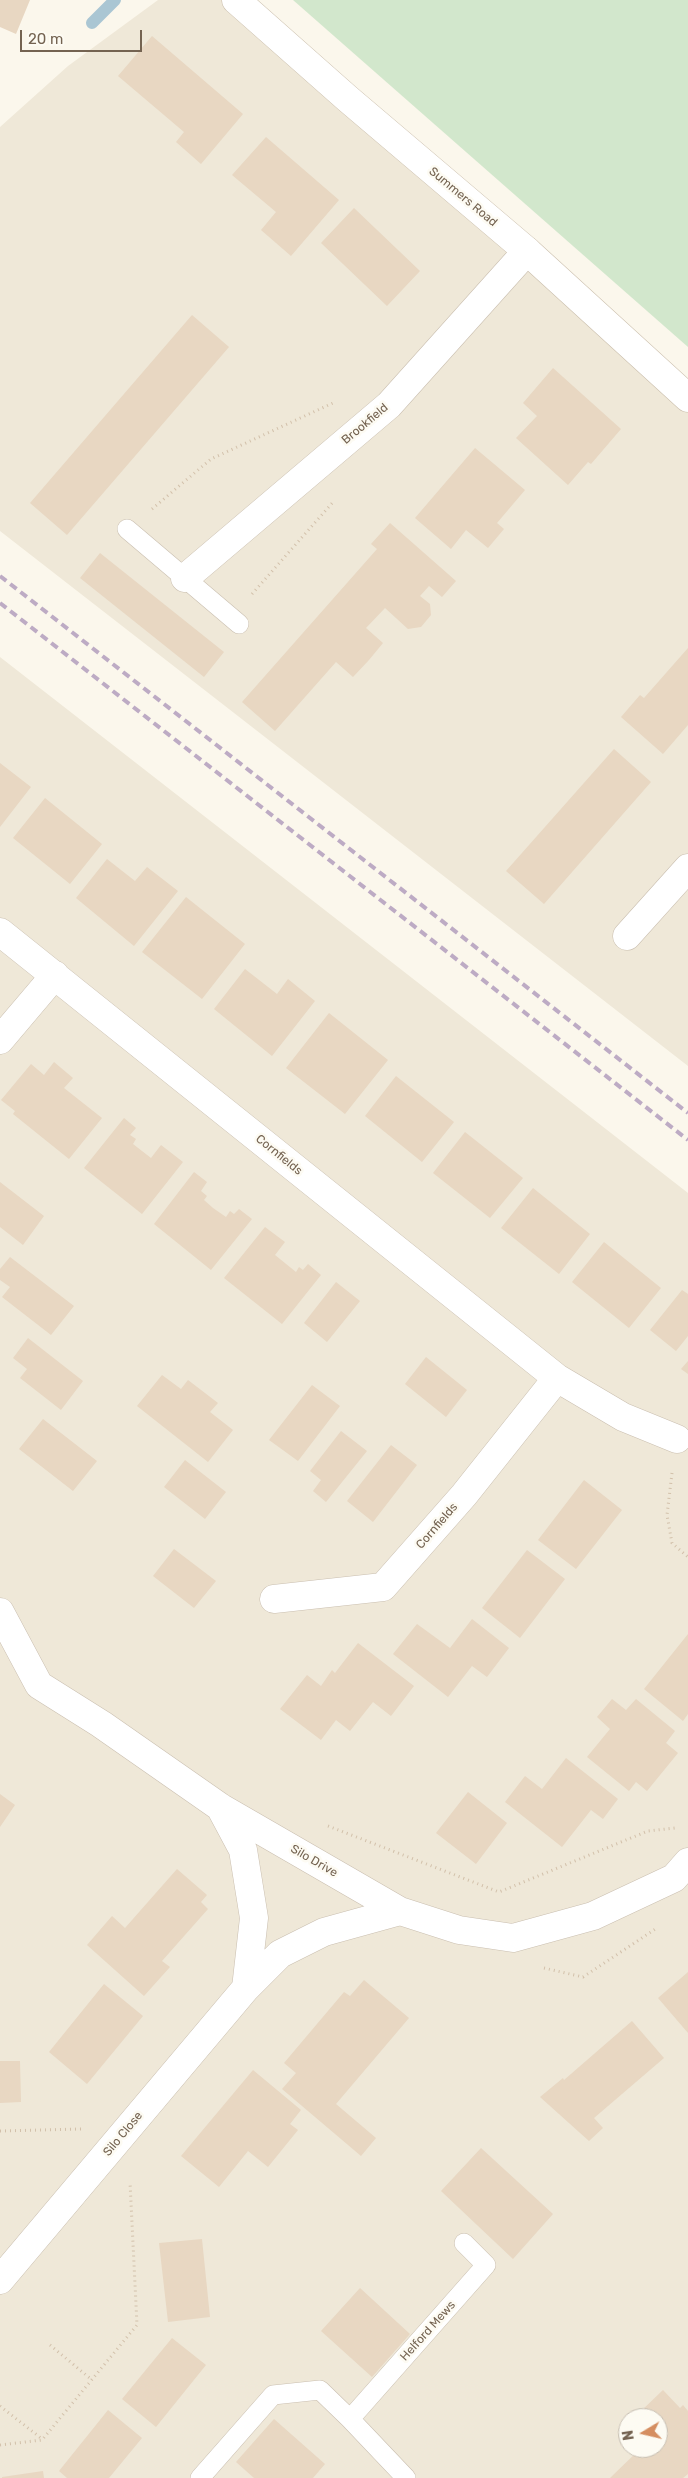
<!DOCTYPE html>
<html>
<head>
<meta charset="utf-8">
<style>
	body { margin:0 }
	#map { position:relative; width:688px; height:2478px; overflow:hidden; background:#fbf7ec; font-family:Rubik,sans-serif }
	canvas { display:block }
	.north { position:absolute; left:618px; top:2408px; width:50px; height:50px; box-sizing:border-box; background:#fdfbf3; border:1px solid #c6beb2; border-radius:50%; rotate:261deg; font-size:14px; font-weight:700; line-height:20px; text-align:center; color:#746351 }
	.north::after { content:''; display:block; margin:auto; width:18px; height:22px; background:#d58e61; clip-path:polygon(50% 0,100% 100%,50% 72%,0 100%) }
	.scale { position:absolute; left:20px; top:30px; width:122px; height:22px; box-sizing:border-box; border:2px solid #746351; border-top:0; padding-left:6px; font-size:15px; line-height:18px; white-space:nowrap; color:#746351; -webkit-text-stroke:4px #fdfbf3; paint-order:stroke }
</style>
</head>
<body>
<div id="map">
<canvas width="688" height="2478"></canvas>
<div class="north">N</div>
<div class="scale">20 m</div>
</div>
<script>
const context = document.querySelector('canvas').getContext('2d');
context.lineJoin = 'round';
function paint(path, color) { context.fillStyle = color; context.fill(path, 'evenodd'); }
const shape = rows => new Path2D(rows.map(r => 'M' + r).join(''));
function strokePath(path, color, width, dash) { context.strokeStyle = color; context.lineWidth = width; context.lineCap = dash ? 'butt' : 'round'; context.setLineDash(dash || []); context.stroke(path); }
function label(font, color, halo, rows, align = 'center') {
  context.font = font + ' Rubik,sans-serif'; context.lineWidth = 5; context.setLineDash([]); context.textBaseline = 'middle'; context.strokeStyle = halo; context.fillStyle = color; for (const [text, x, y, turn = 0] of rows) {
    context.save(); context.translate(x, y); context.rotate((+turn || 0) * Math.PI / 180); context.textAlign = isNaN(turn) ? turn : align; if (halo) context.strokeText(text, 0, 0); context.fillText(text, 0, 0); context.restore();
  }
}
const residential = shape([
	[158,0,225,0,688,402,688,1066,0,531,0,127,68,66],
	[0,657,688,1193,688,2478,0,2478],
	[628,2418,658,2418,658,2448,628,2448]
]);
const green = shape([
	[293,0,688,0,688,347]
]);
const stream = shape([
	[92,23,115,0]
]);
const building = shape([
	[0,0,30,0,16,34,0,27],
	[152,36,243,114,201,164,176,142,184,132,118,76],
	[266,137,339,200,291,256,261,230,276,212,232,175],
	[354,208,420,271,387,306,321,243],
	[192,315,229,347,67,535,30,503],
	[553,368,621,429,591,464,588,462,568,485,516,438,537,416,523,403],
	[475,448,525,490,497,523,504,529,488,548,466,530,451,549,415,518],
	[390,523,456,581,442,597,429,586,420,596,430,604,431,615,421,627,408,629,385,608,366,628,383,643,369,660,353,677,336,662,275,731,242,702,377,549,371,544],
	[100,553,224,652,204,677,80,578],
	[688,648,688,725,663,754,621,717,640,695,644,698],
	[614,749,651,782,544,904,506,871],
	[0,763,31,787,0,827],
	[45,798,102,844,70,884,13,838],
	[107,859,135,881,147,867,178,891,134,946,76,898],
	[186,897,245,944,202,999,142,952],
	[245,969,277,994,288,979,315,1001,272,1056,214,1009],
	[329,1013,388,1060,345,1114,286,1068],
	[54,1062,73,1078,64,1088,102,1118,69,1159,13,1114,15,1111,1,1100,31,1064,44,1075],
	[396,1076,454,1122,422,1162,365,1116],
	[124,1118,136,1128,130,1135,136,1139,133,1144,151,1158,161,1145,183,1162,142,1214,84,1168],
	[465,1132,523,1178,490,1218,433,1173],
	[194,1172,207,1182,201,1191,207,1196,204,1200,213,1208,226,1217,230,1211,234,1214,239,1209,252,1219,211,1270,154,1224],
	[0,1182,44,1216,23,1245,0,1227],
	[533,1188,590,1234,559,1274,501,1228],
	[265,1227,285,1242,275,1255,296,1272,299,1267,303,1270,308,1264,321,1275,282,1324,224,1278],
	[604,1242,661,1288,629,1328,572,1282],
	[10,1257,74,1306,51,1335,2,1297,10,1287,0,1280,0,1269],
	[336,1282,360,1301,327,1342,304,1323],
	[682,1290,688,1294,688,1336,676,1351,650,1330],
	[28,1338,83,1381,61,1410,20,1378,27,1369,13,1358],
	[426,1357,467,1390,446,1417,405,1384],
	[688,1361,688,1374,681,1369],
	[162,1375,181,1389,188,1380,218,1403,210,1412,233,1430,208,1462,137,1406],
	[312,1385,340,1406,298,1461,269,1440],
	[43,1419,97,1461,73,1491,19,1449],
	[341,1431,367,1451,326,1502,313,1491,321,1480,310,1471],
	[391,1445,417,1465,373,1522,347,1501],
	[185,1460,226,1492,205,1519,164,1487],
	[584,1480,622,1510,576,1569,538,1540],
	[174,1549,216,1581,194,1608,153,1576],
	[527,1550,565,1579,520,1638,482,1608],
	[472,1619,509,1648,487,1677,472,1666,448,1697,393,1654,417,1624,450,1648],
	[688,1634,688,1714,683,1721,644,1689],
	[358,1643,414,1686,391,1716,373,1702,350,1731,336,1720,321,1740,280,1709,307,1675,321,1686,332,1670,335,1673],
	[612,1699,626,1710,636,1699,675,1731,666,1743,678,1753,647,1791,636,1782,629,1791,587,1757,610,1729,597,1717],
	[566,1758,618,1799,603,1819,591,1810,562,1847,505,1802,525,1776,542,1789],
	[468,1792,507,1823,476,1864,436,1833],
	[0,1794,15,1805,0,1827],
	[177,1869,207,1895,201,1902,208,1909,162,1961,170,1967,144,1996,87,1945,112,1916,125,1928],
	[688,1972,688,2033,658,1998],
	[364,1980,409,2018,336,2104,376,2138,361,2156,282,2089,296,2073,284,2063,344,1992,350,1996],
	[104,1984,143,2016,87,2084,49,2052],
	[632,2021,664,2058,594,2118,603,2128,589,2141,540,2097,563,2078,564,2080],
	[0,2061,20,2061,21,2102,0,2103],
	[253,2070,301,2110,290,2124,298,2130,268,2167,248,2151,219,2187,181,2156],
	[481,2148,553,2214,513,2259,441,2191],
	[202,2239,210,2317,168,2322,159,2243],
	[360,2288,410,2334,372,2377,321,2331],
	[172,2338,206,2365,156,2427,122,2399],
	[663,2390,680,2408,683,2405,688,2411,688,2474,683,2478,610,2478,641,2448,658,2448,658,2418,644,2418,639,2413],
	[108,2410,142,2438,109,2478,67,2478,59,2471],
	[274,2419,325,2464,313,2478,254,2478,236,2462],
	[43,2471,44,2478,2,2478,2,2477]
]);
const path = shape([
	[152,509,211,459,333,403],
	[252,594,334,501],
	[672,1473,667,1515,672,1543,688,1557],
	[328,1826,499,1892,648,1831,675,1828],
	[544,1968,583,1977,657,1928],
	[0,2131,81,2129],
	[50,2345,92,2380],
	[0,2406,42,2439],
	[0,2445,42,2440,137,2325,130,2182]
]);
const lane = shape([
	[127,529,239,624],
	[350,2419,406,2478],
	[200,2478,273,2395,320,2390,350,2419,486,2265,464,2243]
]);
const street = shape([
	[185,578,389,405,527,251],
	[0,932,557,1378,623,1417,677,1439],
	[627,936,688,868],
	[0,1040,55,975],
	[274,1599,383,1587,464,1495,557,1378],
	[0,1612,39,1685,101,1724,220,1807,400,1911,459,1930,513,1938,593,1916,674,1878,688,1862],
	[220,1807,243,1850,254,1918,246,1988],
	[0,2280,246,1988,280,1954,324,1932,400,1911]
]);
const secondary = shape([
	[236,0,348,99,527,251,688,398]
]);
const rail = shape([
	[0,576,688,1113],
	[0,603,688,1140]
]);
const streetNames = [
	["Summers Road",463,197,40],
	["Brookfield",365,424,-40],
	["Cornfields",279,1155,39],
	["Cornfields",437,1526,-49],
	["Silo Drive",314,1861,30],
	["Silo Close",123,2134,-50],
	["Helford Mews",428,2331,-48]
];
paint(residential, '#efe8d8');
paint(green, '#d2e7cc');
strokePath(stream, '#aac6d3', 12);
paint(building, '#e8d7c2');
strokePath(lane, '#cabfb0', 20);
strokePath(street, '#cabfb0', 29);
strokePath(secondary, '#cabeac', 29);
strokePath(path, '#d2c0aa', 3, [1, 4]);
strokePath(lane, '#fff', 19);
strokePath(street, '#fff', 28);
strokePath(secondary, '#fff', 28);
strokePath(rail, '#bdabc4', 4, [8, 5]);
label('12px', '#746351', '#fdfbf3', streetNames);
</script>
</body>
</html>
